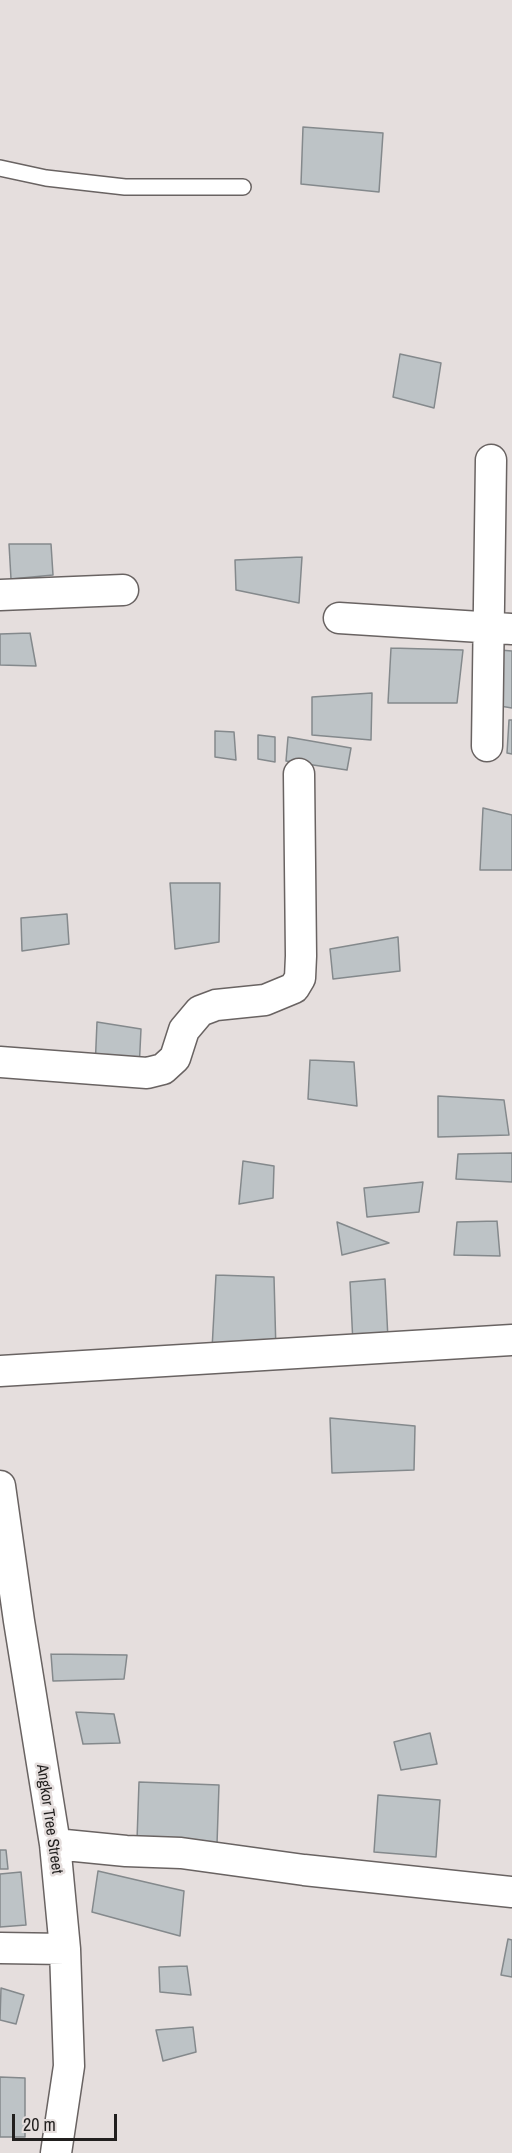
<!DOCTYPE html>
<html>
<head>
<meta charset="utf-8">
<style>
	body { margin:0 }
	#map { position:relative; width:512px; height:2153px; overflow:hidden; background:#e5dedd; font-family:"Archivo Narrow",sans-serif }
	canvas { display:block }
	.scale { position:absolute; left:12px; top:2114px; width:105px; height:27px; box-sizing:border-box; border:3px solid #211f1e; border-top:0; padding-left:8px; font-size:18px; line-height:21px; white-space:nowrap; color:#211f1e; -webkit-text-stroke:4px #e5dedd; paint-order:stroke }
</style>
</head>
<body>
<div id="map">
<canvas width="512" height="2153"></canvas>
<div class="scale">20 m</div>
</div>
<script>
const context = document.querySelector('canvas').getContext('2d');
context.lineJoin = 'round';
function paint(path, color) { context.fillStyle = color; context.fill(path, 'evenodd'); }
const shape = rows => new Path2D(rows.map(r => 'M' + r).join(''));
function strokePath(path, color, width, dash) { context.strokeStyle = color; context.lineWidth = width; context.lineCap = dash ? 'butt' : 'round'; context.setLineDash(dash || []); context.stroke(path); }
function label(font, color, halo, rows, align = 'center') {
  context.font = font + ' "Archivo Narrow",sans-serif'; context.lineWidth = 5; context.setLineDash([]); context.textBaseline = 'middle'; context.strokeStyle = halo; context.fillStyle = color; for (const [text, x, y, turn = 0] of rows) {
    context.save(); context.translate(x, y); context.rotate((+turn || 0) * Math.PI / 180); context.textAlign = isNaN(turn) ? turn : align; if (halo) context.strokeText(text, 0, 0); context.fillText(text, 0, 0); context.restore();
  }
}
const building = shape([
	[303,127,383,133,379,192,301,184,303,127],
	[400,354,441,363,434,408,393,397,400,354],
	[9,544,51,544,53,575,11,579,9,544],
	[302,557,299,603,236,590,235,560,302,557],
	[30,633,36,666,0,665,0,634,30,633],
	[391,648,463,650,457,703,388,703,391,648],
	[500,650,512,651,512,708,500,706,500,650],
	[372,693,371,740,312,735,312,697,372,693],
	[509,720,512,720,512,754,507,753,509,720],
	[215,731,234,732,236,760,215,757,215,731],
	[258,735,275,737,275,762,258,759,258,735],
	[288,737,351,748,347,770,286,761,288,737],
	[483,808,512,815,512,870,480,870,483,808],
	[170,883,220,883,219,942,175,949,170,883],
	[67,914,69,944,22,951,21,918,67,914],
	[398,937,400,971,333,979,330,949,398,937],
	[97,1022,141,1029,139,1070,95,1069,97,1022],
	[310,1060,354,1062,357,1106,308,1099,310,1060],
	[438,1096,504,1100,509,1135,438,1137,438,1096],
	[512,1153,512,1182,456,1179,458,1154,512,1153],
	[243,1161,274,1166,273,1198,239,1204,243,1161],
	[423,1182,419,1212,367,1217,364,1188,423,1182],
	[497,1221,500,1256,454,1255,457,1222,497,1221],
	[337,1222,389,1243,342,1255,337,1222],
	[216,1275,274,1277,276,1352,212,1349,216,1275],
	[385,1279,388,1339,353,1344,350,1282,385,1279],
	[330,1418,415,1426,414,1470,332,1473,330,1418],
	[51,1654,127,1655,124,1679,53,1681,51,1654],
	[76,1712,114,1714,120,1743,83,1744,76,1712],
	[430,1733,437,1764,401,1770,394,1742,430,1733],
	[139,1782,219,1785,217,1844,137,1840,139,1782],
	[378,1795,440,1800,436,1857,374,1852,378,1795],
	[0,1850,6,1850,8,1869,0,1869,0,1850],
	[98,1871,184,1891,180,1936,92,1912,98,1871],
	[21,1872,26,1925,0,1927,0,1874,21,1872],
	[508,1939,512,1940,512,1977,501,1975,508,1939],
	[187,1966,191,1995,160,1992,159,1967,187,1966],
	[1,1988,24,1995,16,2024,0,2020,1,1988],
	[193,2027,196,2052,163,2061,156,2030,193,2027],
	[0,2077,25,2078,25,2137,0,2137,0,2077]
]);
const service = shape([
	[0,168,46,178,125,187,243,187]
]);
const minor = shape([
	[0,595,123,590],
	[339,618,512,629],
	[487,746,491,460],
	[0,1062,147,1073,163,1069,175,1058,184,1030,200,1011,216,1005,265,1000,294,988,300,978,301,956,299,774],
	[0,1371,512,1340],
	[0,1486,19,1621,55,1844,65,1949,69,2066,56,2153],
	[55,1844,126,1851,181,1853,304,1870,512,1892],
	[0,1948,65,1949]
]);
const streetNames = [
	["Angkor Tree Street",49,1819,82]
];
paint(building, '#bdc3c6');
strokePath(building, '#84898c', 1.5);
strokePath(service, '#696362', 18);
strokePath(minor, '#696362', 33);
strokePath(service, '#fff', 15);
strokePath(minor, '#fff', 30);
label('16px', '#211f1e', '#e5dedd', streetNames);
</script>
</body>
</html>
